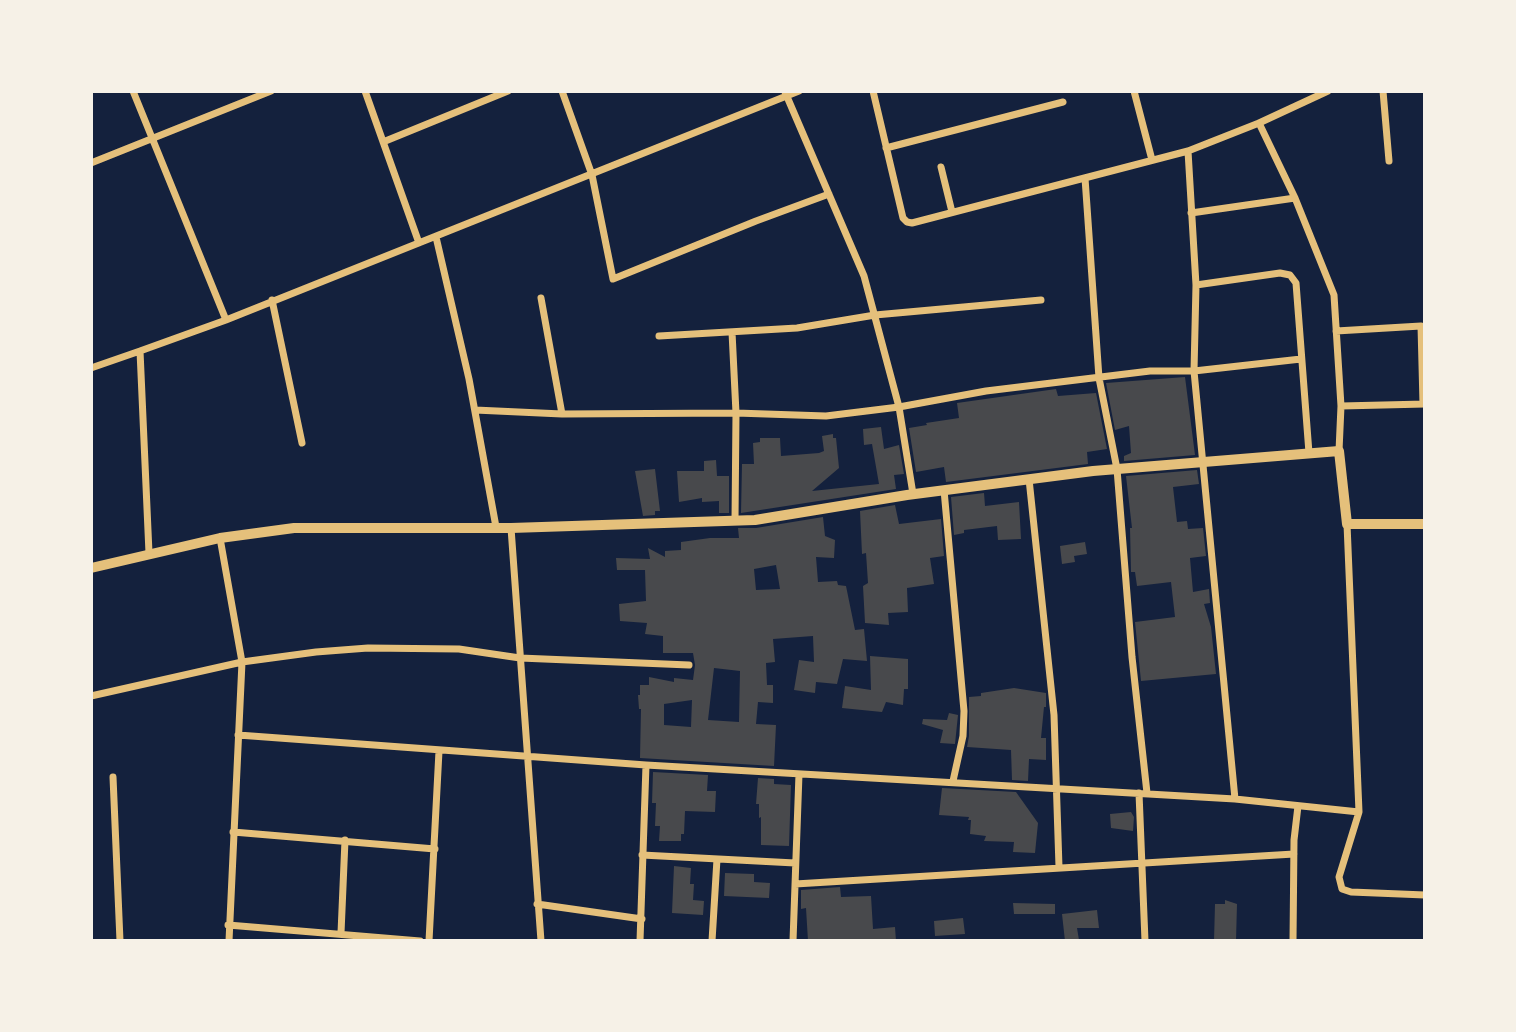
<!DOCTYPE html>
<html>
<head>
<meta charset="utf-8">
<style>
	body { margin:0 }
	#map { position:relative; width:1516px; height:1032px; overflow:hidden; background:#14213d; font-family:Figtree,sans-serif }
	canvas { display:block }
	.frame { position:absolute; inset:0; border:93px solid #f6f1e7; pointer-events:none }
</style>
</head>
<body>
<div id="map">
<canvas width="1516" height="1032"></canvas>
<div class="frame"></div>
</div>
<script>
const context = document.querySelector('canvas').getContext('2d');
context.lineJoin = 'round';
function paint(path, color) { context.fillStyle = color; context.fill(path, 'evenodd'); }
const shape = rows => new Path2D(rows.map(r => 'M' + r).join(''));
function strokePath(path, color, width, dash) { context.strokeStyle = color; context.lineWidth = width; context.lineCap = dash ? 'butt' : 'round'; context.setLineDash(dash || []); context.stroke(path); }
const building = shape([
	[1185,377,1195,455,1124,461,1124,456,1131,453,1129,426,1115,430,1106,383],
	[1056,389,1058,396,1096,393,1107,449,1087,452,1088,464,946,482,944,467,916,472,909,428,927,425,926,423,959,418,957,403],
	[881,427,884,449,899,445,904,474,894,475,896,489,741,513,742,464,754,464,753,443,760,442,760,438,780,438,781,456,819,453,824,451,822,436,833,434,833,438,836,438,839,468,812,491,879,484,872,444,864,445,863,429],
	[716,460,717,476,729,476,729,513,719,513,719,501,702,502,702,498,679,502,677,471,704,471,704,461],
	[655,469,660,511,655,511,655,515,643,516,635,471],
	[1197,470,1199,484,1173,487,1177,522,1187,521,1188,529,1203,528,1206,556,1190,558,1193,592,1209,589,1210,603,1204,604,1211,627,1216,674,1141,681,1135,622,1175,617,1171,582,1137,586,1135,572,1131,572,1130,528,1132,528,1126,476],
	[984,493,985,506,1019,502,1021,539,998,540,997,526,964,530,964,533,954,535,951,497],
	[895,505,899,524,941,519,944,556,930,558,934,584,907,588,908,612,888,613,889,625,865,623,863,586,868,583,866,553,862,554,860,511],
	[823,517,825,536,835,540,834,558,816,557,818,582,837,581,838,585,846,586,855,630,864,629,867,661,843,659,837,684,816,682,815,693,794,690,799,660,814,662,813,636,773,639,775,662,766,663,767,685,773,685,773,703,758,702,756,724,776,725,774,766,640,758,641,709,639,709,638,695,640,695,640,685,649,685,649,677,674,682,674,678,693,680,695,665,693,653,663,653,663,636,645,634,647,623,620,621,619,604,646,601,645,570,617,570,616,558,650,559,648,548,665,557,665,551,681,550,681,542,710,538,739,538,738,528,756,528],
	[776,565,780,589,756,590,754,569],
	[714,668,740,671,739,722,708,720],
	[692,700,691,727,664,725,664,704],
	[1085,542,1087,554,1074,556,1075,562,1062,564,1060,546],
	[870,656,908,659,908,689,904,689,903,705,886,702,882,712,842,708,845,686,871,690],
	[1014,688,1046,693,1046,707,1044,707,1041,738,1046,738,1046,760,1029,759,1028,781,1012,780,1011,750,967,747,969,736,969,697,981,696,981,693],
	[949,713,958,715,955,744,940,743,943,730,922,724,923,719,947,720],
	[653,772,708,775,707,791,716,791,715,812,685,811,684,834,681,834,681,841,659,841,660,826,655,826,656,803,652,803],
	[758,778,774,779,774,784,791,785,789,846,761,845,761,817,759,818,759,804,756,804],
	[942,788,1016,792,1038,823,1035,853,1013,852,1014,842,984,841,986,836,970,834,971,820,968,820,969,817,939,815],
	[1131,812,1134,817,1133,831,1111,828,1110,814],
	[674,866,691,868,690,884,694,884,693,900,704,901,703,915,672,913],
	[725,873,754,874,754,882,770,883,769,898,724,896],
	[840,887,841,897,871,896,873,929,895,927,896,941,808,941,806,908,801,909,801,890],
	[1225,900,1237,904,1236,941,1214,941,1215,904,1225,904],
	[1013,903,1055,904,1055,914,1014,914],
	[1097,910,1099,928,1077,928,1079,940,1065,941,1062,914],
	[963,918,965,934,935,936,934,921]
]);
const minor = shape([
	[133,91,226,320],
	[365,91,419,243],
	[562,91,592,175,613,279,756,221,829,194],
	[873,91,903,218,907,222,912,223,1188,151,1259,123,1328,91],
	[1134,91,1152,160],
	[1383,91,1389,161],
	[785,92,864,276,899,407,913,494],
	[1259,123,1295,198,1334,295,1341,406,1339,451],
	[383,142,508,91],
	[886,148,1063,102],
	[1188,151,1196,285,1194,371,1235,799],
	[91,163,271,91],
	[941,167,952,212],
	[1085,178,1099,378,1117,469,1132,657,1147,793],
	[1191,213,1295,198],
	[436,237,469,379,496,527],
	[1196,285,1280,273,1290,275,1296,283,1309,453],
	[541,298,562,414],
	[272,300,302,443],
	[1336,331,1421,326,1423,404],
	[732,332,736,413,735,520],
	[659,336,797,328,875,315,1041,300],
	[91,368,140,351],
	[1341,406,1425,404],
	[475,410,562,414,736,413,826,416,899,407,986,391,1150,371,1194,371,1301,359],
	[1029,479,1054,715,1059,867],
	[944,490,964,711,963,736,953,781],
	[1347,524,1359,812,1339,877,1342,889,1351,892,1425,895],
	[511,528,541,941],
	[220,538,242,662,229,941],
	[149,553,140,351,226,320,799,91],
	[91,696,242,662,316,652,368,648,459,649,520,658,689,665],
	[238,735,646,765,1235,799,1359,812],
	[113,777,120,941],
	[1139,793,1145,941],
	[233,832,435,849],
	[642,855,795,863],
	[795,884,1294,854],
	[537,904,642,919],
	[228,925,420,941],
	[341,933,345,840],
	[429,941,439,751],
	[640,941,646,765],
	[712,941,717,859],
	[793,941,799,774],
	[1293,941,1294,840,1298,806]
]);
const tertiary = shape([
	[91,568,220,538,294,528,511,528,755,520,907,495,1093,471,1339,451,1347,524,1425,524]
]);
paint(building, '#48494c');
strokePath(minor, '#e5c07b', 7);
strokePath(tertiary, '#e5c07b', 10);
</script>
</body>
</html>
